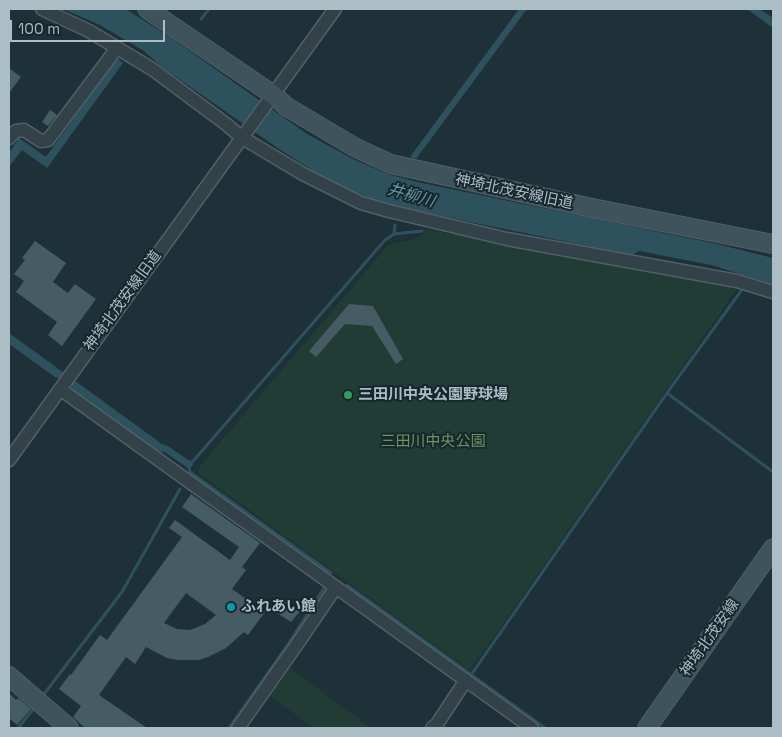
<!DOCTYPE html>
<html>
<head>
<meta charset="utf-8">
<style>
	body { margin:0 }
	#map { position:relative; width:782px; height:737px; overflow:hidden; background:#1e3138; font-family:"Space Grotesk",sans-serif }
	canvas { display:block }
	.frame { position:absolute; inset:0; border:10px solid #abbdc5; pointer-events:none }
	.scale { position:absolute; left:10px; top:20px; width:155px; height:22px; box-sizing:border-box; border:2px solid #abbdc5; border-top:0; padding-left:6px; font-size:15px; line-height:18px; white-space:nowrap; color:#abbdc5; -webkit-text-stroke:4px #17272c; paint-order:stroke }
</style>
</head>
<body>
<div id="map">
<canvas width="782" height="737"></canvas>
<div class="frame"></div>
<div class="scale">100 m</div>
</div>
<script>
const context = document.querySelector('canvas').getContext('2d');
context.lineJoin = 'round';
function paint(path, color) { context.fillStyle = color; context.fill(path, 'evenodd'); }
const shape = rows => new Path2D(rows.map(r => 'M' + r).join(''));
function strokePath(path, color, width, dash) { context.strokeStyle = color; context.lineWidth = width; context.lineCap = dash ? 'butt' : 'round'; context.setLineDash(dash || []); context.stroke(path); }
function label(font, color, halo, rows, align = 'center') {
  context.font = font + ' "Space Grotesk","Noto Sans JP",sans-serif'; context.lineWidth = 4; context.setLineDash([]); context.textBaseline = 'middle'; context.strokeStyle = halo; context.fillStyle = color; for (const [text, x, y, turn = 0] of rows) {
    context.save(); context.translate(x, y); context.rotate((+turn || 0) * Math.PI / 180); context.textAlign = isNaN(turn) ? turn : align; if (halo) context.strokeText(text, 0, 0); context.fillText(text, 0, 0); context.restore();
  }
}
const green = shape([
	[426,229,737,289,486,649,469,670,198,473,200,466,388,245,421,237],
	[289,667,371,728,314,728,269,695]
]);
const water = shape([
	[63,9,124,9,129,11,170,37,307,134,355,160,388,174,417,182,717,244,773,258,773,284,711,265,639,251,632,255,475,223,375,201,323,177,279,149,162,67,144,51,100,25],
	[519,9,527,9,416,159,410,157],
	[747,9,760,9,773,18,773,28],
	[117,58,123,63,47,168,22,150,9,167,9,153,19,138,46,157],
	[9,333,162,444,168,446,194,464,189,469,165,452,157,451,73,390,70,385,62,379,55,377,9,344]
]);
const stream = shape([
	[201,19,209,9],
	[394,234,422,231],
	[667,393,773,472],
	[189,464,194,460,385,240,394,234,395,225],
	[189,467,190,472,331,573],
	[347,585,545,728],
	[471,675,667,393,741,291],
	[41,698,122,592,180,489],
	[18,728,35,707],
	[229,728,289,643,324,588]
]);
const building = shape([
	[9,68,21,77,9,93],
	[50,110,57,115,48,126,42,122],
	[35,241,66,263,53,282,68,293,75,284,96,299,62,346,48,335,57,322,16,292,24,281,14,274,25,260,22,258],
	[349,304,373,306,403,359,396,364,372,326,345,324,316,357,309,351],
	[191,494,260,543,242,567,246,570,232,589,265,612,248,635,244,632,226,648,208,657,199,660,177,660,167,658,146,647,135,664,126,657,99,695,147,728,85,728,73,717,81,706,59,689,70,674,71,675,100,635,107,640,182,537,169,528,175,520,230,560,239,547,182,507],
	[186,593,216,615,205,624,190,630,177,629,164,623],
	[286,601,300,611,291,622,277,613],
	[9,693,16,700,18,698,31,709,17,725,9,718]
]);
const street = shape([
	[42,9,89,31,152,69,226,124,241,137,303,174,361,203,389,211,507,239,737,281,773,292],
	[9,138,16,131,24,130,41,141,48,140,117,48],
	[60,389,532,728],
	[9,460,335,9],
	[238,728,300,640,336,587],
	[432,728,437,724,466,680]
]);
const secondary = shape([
	[147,9,272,94,287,107,356,148,391,164,592,208,773,244],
	[9,676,69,728],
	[647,728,773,548]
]);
const markers = [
	[348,395,5,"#2e9e5b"],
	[231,607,5,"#0f9aa8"]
];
const streetNames = [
	["神埼北茂安線旧道",514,192,12],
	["神埼北茂安線旧道",123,301,-54],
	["神埼北茂安線",710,638,-55]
];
const poiNames = [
	["三田川中央公園野球場",358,395],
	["ふれあい館",241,607]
];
const parkNames = [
	["三田川中央公園",433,442]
];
const waterNames = [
	["井柳川",411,196,16]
];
paint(green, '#213b35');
paint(water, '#2e515e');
strokePath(stream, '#2e515e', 3);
paint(building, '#465c64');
strokePath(street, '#4f6066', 15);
strokePath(secondary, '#4f6066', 20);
strokePath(street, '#324248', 12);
strokePath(secondary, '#3f535c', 18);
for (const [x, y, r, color] of markers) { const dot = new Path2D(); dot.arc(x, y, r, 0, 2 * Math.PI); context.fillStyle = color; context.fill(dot); strokePath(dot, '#17272c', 2); }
label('15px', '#abbdc5', '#17272c', streetNames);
label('bold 15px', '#abbdc5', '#17272c', poiNames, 'left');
label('15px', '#669762', '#17272c', parkNames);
label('italic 16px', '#6195a7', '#17272c', waterNames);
</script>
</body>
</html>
